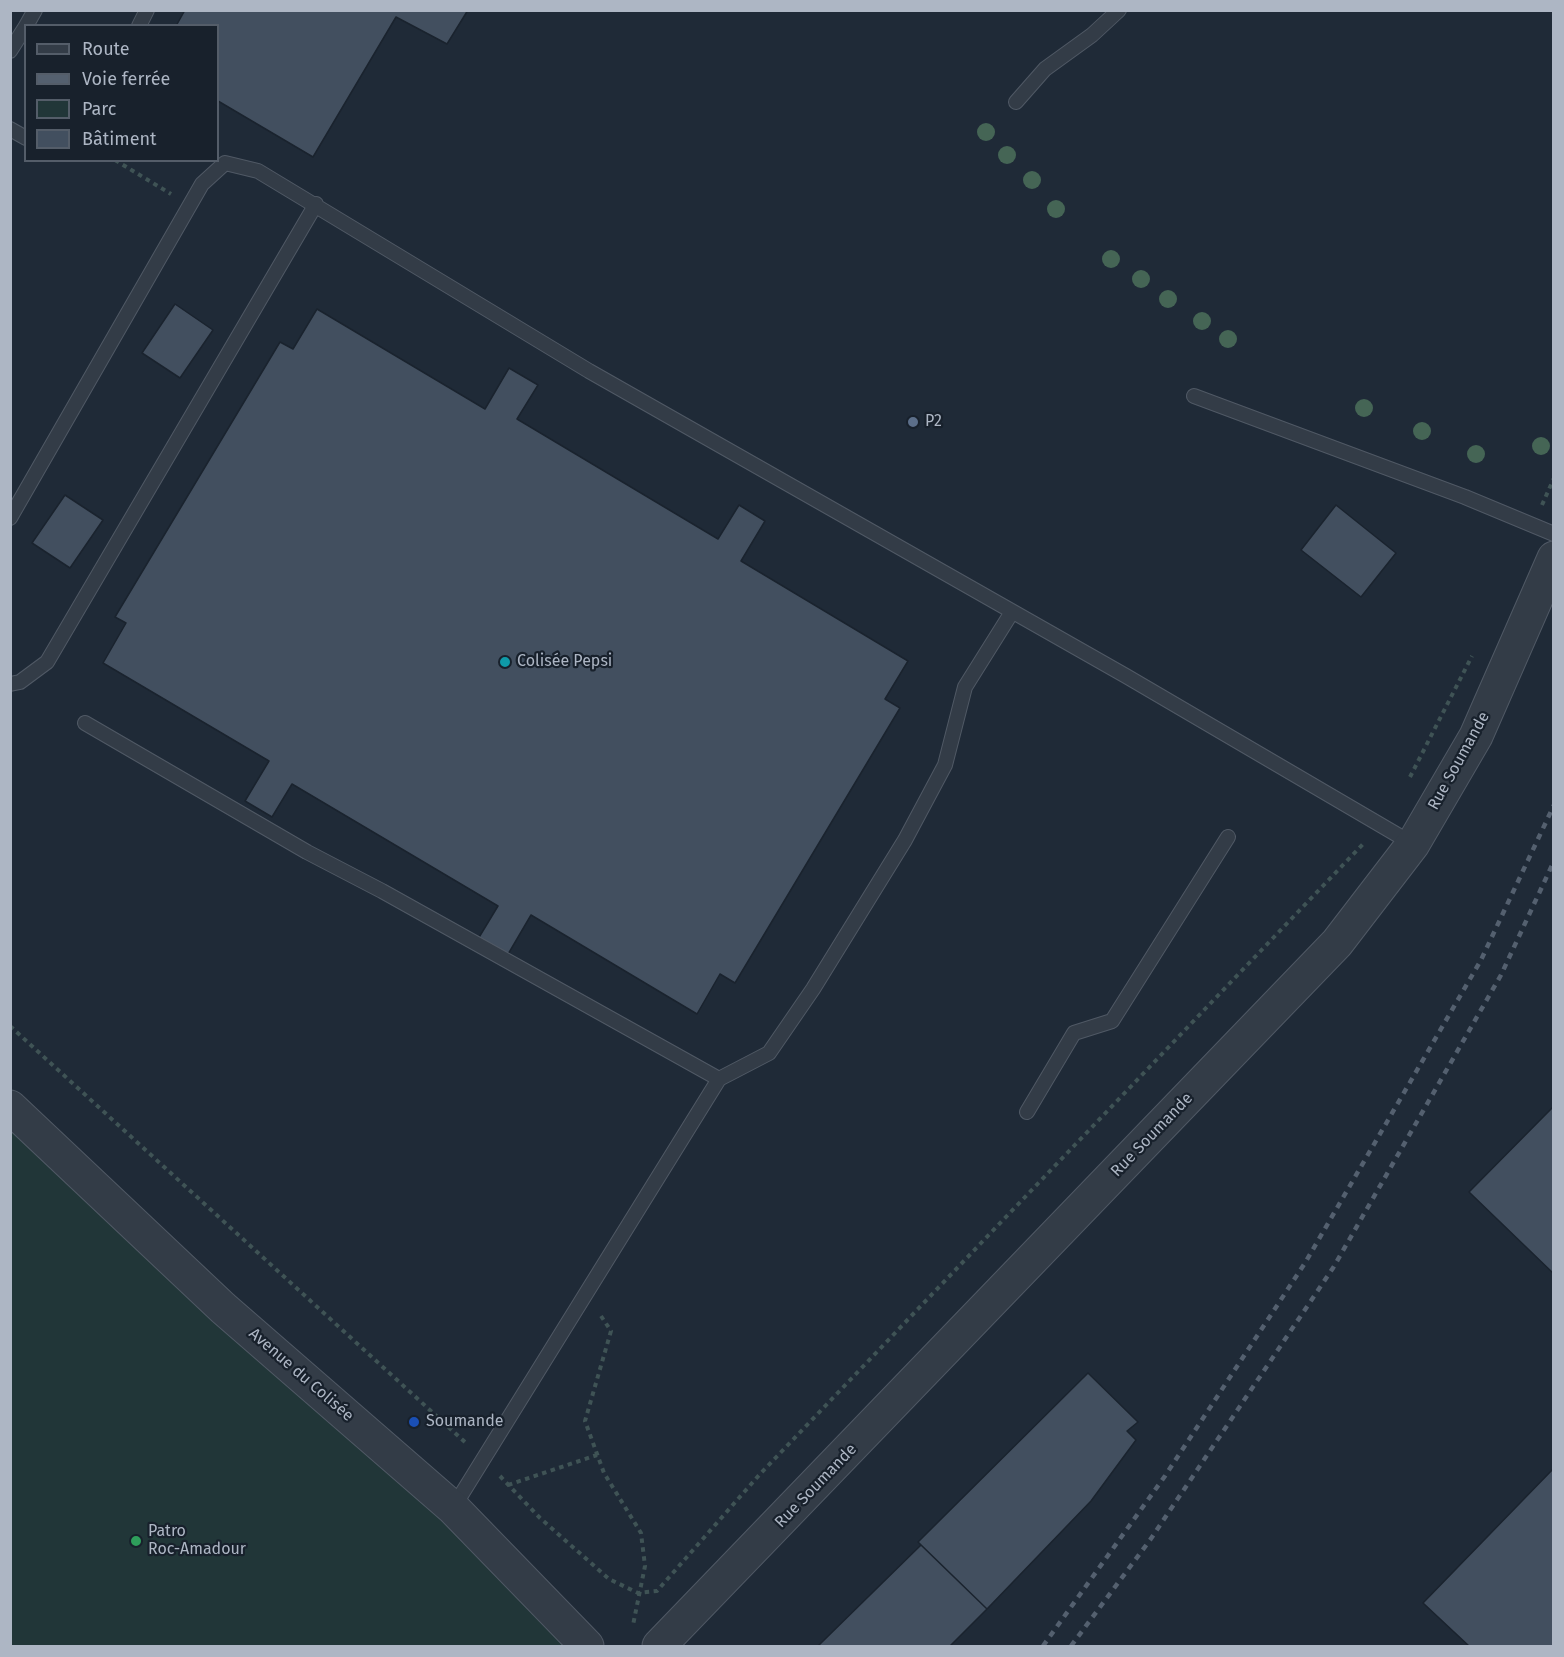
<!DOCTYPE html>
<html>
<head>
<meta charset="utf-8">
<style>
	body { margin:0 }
	#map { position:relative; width:1564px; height:1657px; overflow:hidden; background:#1f2a37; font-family:"Fira Sans",sans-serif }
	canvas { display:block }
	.frame { position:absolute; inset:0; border:12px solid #adb6c4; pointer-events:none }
	.legend { position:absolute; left:24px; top:24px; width:195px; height:138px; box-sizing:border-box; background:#18212c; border:2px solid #545d69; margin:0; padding:8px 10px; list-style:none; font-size:18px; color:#adb6c4 }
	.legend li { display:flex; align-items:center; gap:12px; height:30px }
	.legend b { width:30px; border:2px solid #545d69 }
</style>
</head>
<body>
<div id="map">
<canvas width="1564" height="1657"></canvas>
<div class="frame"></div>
<ul class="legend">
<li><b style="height:8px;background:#333c47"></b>Route</li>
<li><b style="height:8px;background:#54606f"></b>Voie ferrée</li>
<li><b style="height:16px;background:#213638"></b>Parc</li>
<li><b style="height:16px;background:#424f5f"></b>Bâtiment</li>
</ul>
</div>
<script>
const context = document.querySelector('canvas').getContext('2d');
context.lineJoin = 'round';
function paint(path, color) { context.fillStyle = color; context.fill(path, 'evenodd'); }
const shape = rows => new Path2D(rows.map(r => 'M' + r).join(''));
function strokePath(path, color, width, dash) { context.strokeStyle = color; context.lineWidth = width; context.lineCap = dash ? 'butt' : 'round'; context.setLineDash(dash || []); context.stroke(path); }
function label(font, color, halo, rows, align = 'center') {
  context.font = font + ' "Fira Sans",sans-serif'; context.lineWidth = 4.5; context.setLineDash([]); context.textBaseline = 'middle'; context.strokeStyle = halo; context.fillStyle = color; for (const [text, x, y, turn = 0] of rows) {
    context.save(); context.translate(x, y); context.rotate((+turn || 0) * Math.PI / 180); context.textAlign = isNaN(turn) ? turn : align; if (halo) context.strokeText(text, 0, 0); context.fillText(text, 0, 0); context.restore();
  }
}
const green = shape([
	[10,1100,587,1646,11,1646]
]);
const building = shape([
	[185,10,468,10,447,44,396,17,313,157,218,101,218,26,176,26,185,10],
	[175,304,213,330,180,378,142,353,175,304],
	[317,309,485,409,509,368,538,385,517,419,718,539,739,505,765,521,741,561,908,661,885,699,900,708,735,983,720,974,697,1014,531,915,507,956,478,939,498,906,292,784,272,817,245,801,269,761,103,663,126,623,115,617,280,342,293,349,317,309],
	[65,495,103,520,70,568,32,543,65,495],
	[1336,505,1396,553,1361,597,1301,550,1336,505],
	[1554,1106,1554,1274,1469,1192,1554,1106],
	[1088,1373,1138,1422,1127,1431,1136,1440,1091,1501,987,1609,918,1542,1088,1373],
	[1554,1468,1554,1646,1469,1646,1423,1603,1554,1468],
	[921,1545,987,1609,950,1646,818,1646,921,1545]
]);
const path = shape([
	[115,160,171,194],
	[1542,505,1554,478],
	[1410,777,1472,656],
	[10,1026,467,1444],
	[601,1316,611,1331,585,1421,604,1473,641,1533,645,1566,633,1625],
	[500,1476,540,1518,609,1579,638,1593,657,1591,760,1474,1365,842],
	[508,1485,597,1455]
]);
const service = shape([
	[26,26,35,10],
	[139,26,147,10],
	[10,51,26,26],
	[1016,102,1045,69,1092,35,1119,10],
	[10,129,26,138],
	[1194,396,1465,497,1554,534],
	[10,518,202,184,225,163,258,171,589,371,1126,676,1413,844],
	[10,684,20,682,47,662,316,204],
	[85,723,307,852,382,891,719,1079],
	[1027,1112,1074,1033,1112,1021,1228,837],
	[453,1508,719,1079,769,1053,813,989,905,840,945,765,965,687,1012,612]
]);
const tertiary = shape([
	[10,1107,223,1308,453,1508,587,1646],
	[659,1646,1337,943,1413,844,1476,736,1554,558]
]);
const rail = shape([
	[1043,1646,1165,1476,1305,1263,1481,960,1554,805],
	[1071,1646,1150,1540,1333,1268,1501,975,1554,861]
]);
const trees = [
	[986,132],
	[1007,155],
	[1032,180],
	[1056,209],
	[1111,259],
	[1141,279],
	[1168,299],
	[1202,321],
	[1228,339],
	[1364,408],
	[1422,431],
	[1541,446],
	[1476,454]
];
const markers = [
	[913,422,6,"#5c6f8a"],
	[505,662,6,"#0f9aa8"],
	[414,1422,6,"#1a4fb4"],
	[136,1541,6,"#2e9e5b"]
];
const poiNames = [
	["P2",925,422],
	["Colisée Pepsi",517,662],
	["Soumande",426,1422],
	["Patro",148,1532],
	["Roc-Amadour",148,1550]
];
const streetNames = [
	["Rue Soumande",1459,761,-61],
	["Rue Soumande",1152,1135,-46],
	["Avenue du Colisée",301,1375,41],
	["Rue Soumande",816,1486,-46]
];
paint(green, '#213638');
paint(building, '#424f5f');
strokePath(building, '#1a232e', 1.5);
strokePath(service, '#505965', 16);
strokePath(tertiary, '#505965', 35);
strokePath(path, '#3f5355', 4, [4.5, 4.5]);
strokePath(service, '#333c47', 14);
strokePath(tertiary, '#333c47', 33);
strokePath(rail, '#54606f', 4.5, [6, 6]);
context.fillStyle = '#456555';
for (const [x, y] of trees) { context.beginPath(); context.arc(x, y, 9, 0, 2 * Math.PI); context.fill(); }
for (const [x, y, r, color] of markers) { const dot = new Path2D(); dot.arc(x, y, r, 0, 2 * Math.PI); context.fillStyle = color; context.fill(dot); strokePath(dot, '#18212c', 2); }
label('16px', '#adb6c4', '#18212c', poiNames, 'left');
label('16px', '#adb6c4', '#18212c', streetNames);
</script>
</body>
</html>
